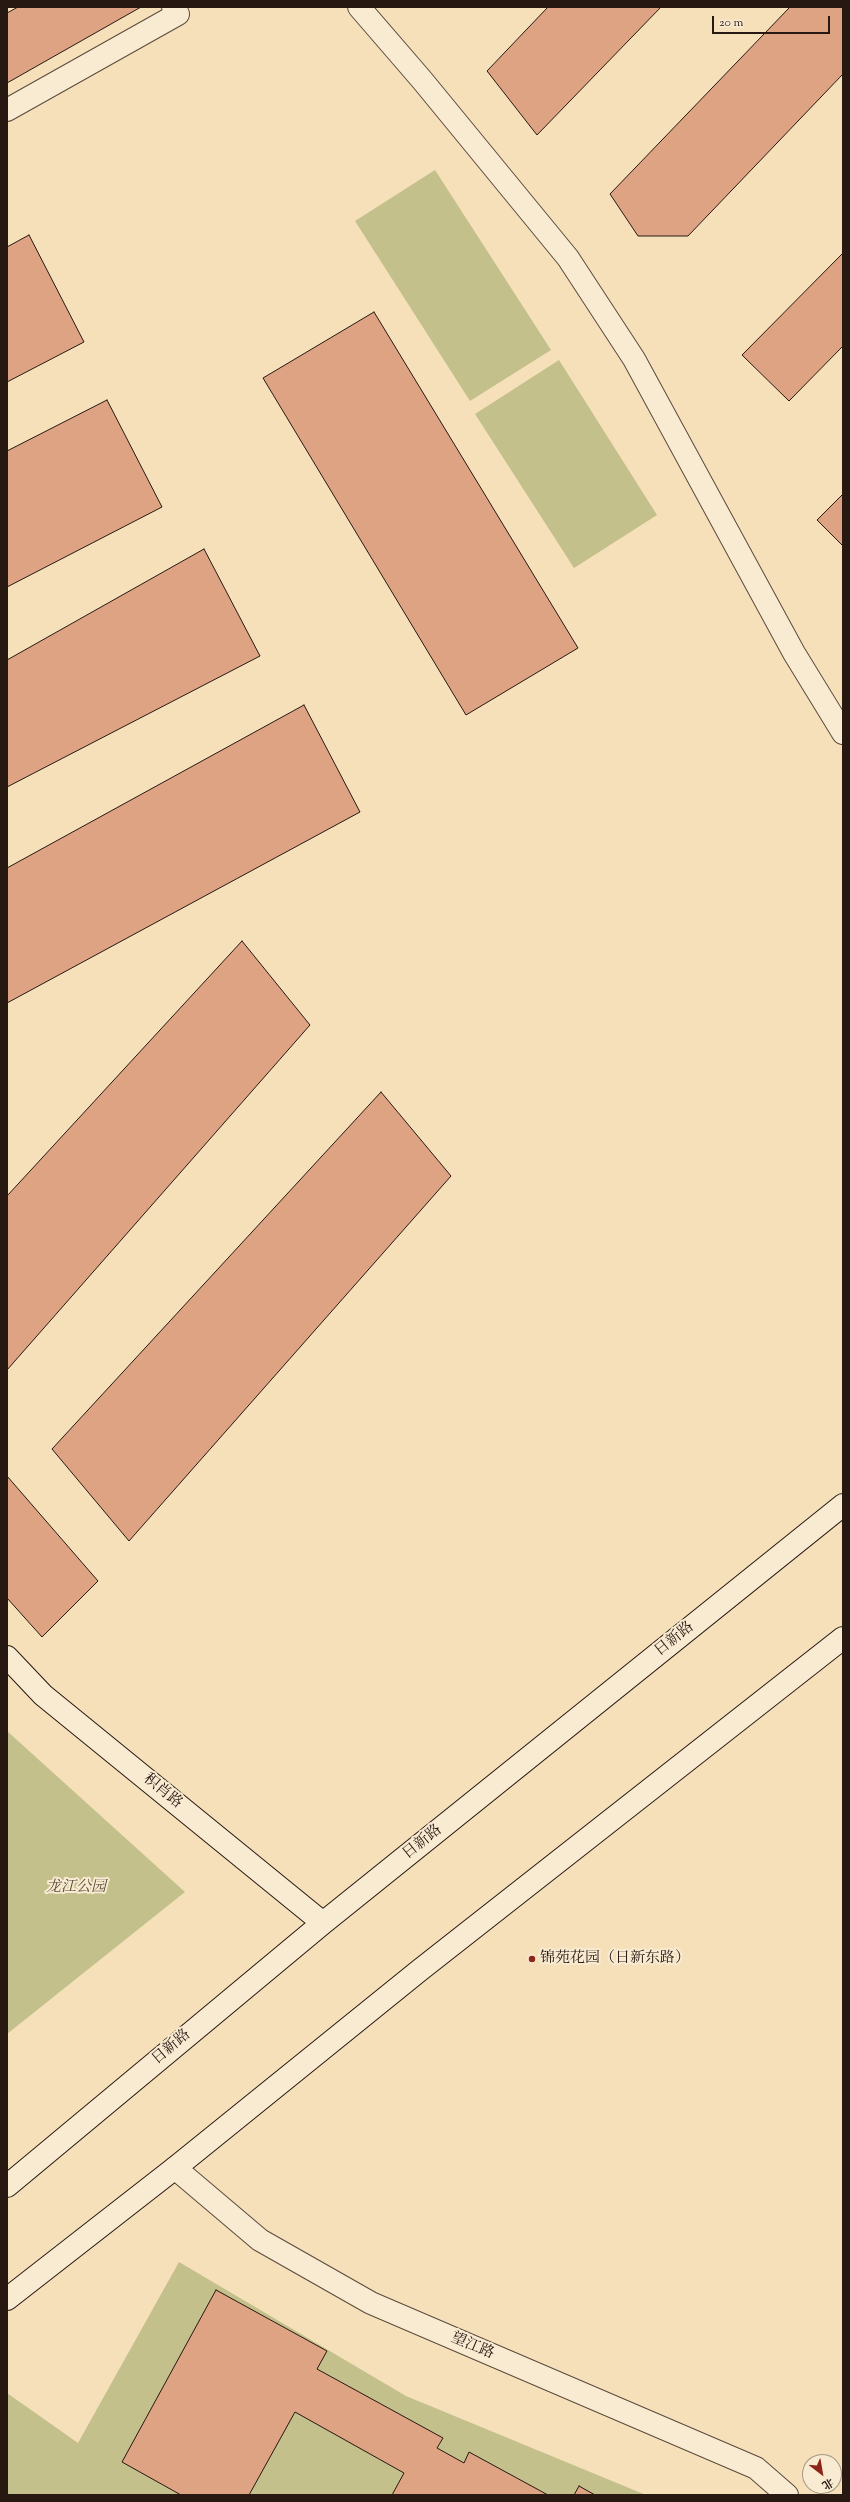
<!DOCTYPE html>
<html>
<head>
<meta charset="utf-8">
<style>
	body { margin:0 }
	#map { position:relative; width:850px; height:2502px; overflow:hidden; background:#f6e0ba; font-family:"Sorts Mill Goudy","Noto Serif SC",serif }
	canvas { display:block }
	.frame { position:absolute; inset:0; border:8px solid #271812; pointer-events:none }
	.north { position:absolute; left:802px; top:2454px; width:40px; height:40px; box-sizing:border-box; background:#f9ebd2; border:1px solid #a59785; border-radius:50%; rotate:149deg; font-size:11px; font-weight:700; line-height:16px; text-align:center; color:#271812 }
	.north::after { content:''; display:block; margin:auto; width:14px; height:18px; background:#8f2418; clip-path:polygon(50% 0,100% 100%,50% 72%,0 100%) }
	.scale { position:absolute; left:712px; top:16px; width:118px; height:18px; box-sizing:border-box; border:2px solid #271812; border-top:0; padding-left:5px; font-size:12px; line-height:14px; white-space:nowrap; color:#271812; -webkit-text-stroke:3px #f9ebd2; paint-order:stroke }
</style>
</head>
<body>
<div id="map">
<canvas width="850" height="2502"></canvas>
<div class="frame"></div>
<div class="north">北</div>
<div class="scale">20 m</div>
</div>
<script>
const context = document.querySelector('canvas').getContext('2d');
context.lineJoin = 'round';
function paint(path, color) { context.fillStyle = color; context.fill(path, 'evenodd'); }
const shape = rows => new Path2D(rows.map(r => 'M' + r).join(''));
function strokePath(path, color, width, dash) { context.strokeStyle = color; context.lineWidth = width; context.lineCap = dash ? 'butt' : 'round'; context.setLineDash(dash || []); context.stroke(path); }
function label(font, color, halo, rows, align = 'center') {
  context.font = font + ' "Sorts Mill Goudy","Noto Serif SC",serif'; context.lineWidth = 4; context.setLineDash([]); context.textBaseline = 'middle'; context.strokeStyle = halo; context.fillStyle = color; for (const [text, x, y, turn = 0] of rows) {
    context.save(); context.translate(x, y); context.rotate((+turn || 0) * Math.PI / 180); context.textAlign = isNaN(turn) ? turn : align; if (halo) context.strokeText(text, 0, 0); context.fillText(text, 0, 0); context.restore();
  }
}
const green = shape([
	[435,170,551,350,470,401,355,221],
	[559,360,657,515,574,568,475,414],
	[7,1731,185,1892,7,2034],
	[179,2262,406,2396,646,2495,7,2495,7,2393,78,2443]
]);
const building = shape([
	[18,7,141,7,7,83,7,13,18,7],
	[548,7,661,7,537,135,487,71,548,7],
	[790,7,843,7,843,74,688,236,638,236,610,194,790,7],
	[29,235,84,342,7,382,7,247,29,235],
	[843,253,843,346,789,401,742,355,843,253],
	[374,312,578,648,466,715,263,378,374,312],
	[107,400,162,507,7,587,7,451,107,400],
	[843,494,843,546,817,520,843,494],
	[204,549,260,656,7,787,7,660,204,549],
	[304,705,360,812,7,1003,7,868,304,705],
	[242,941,310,1025,7,1370,7,1196,242,941],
	[381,1092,451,1176,129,1541,52,1449,381,1092],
	[7,1476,98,1581,42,1637,7,1598,7,1476],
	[216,2290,327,2351,317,2369,443,2438,437,2448,464,2463,469,2452,548,2495,392,2495,404,2473,295,2412,249,2495,181,2495,122,2462,216,2290],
	[579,2486,595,2495,574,2495,579,2486]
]);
const street = shape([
	[359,7,422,80,568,258,634,359,794,653,843,733],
	[7,110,178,14,173,7],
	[175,2168,260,2240,371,2303,756,2468,787,2495]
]);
const secondary = shape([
	[7,1657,43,1695,323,1923],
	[7,2186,323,1923,843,1505],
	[7,2299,175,2168,420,1970,843,1638]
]);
const markers = [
	[532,1959,4,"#8f2418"]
];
const streetNames = [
	["日新路",675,1640,-39],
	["积肖路",162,1792,39],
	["日新路",423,1843,-39],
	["日新路",172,2048,-40],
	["望江路",472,2347,23]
];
const parkNames = [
	["龙江公园",76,1888]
];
const poiNames = [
	["锦苑花园（日新东路）",540,1959]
];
paint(green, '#c3c08b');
paint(building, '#dea383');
strokePath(building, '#271812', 1);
strokePath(street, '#5b4a3c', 24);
strokePath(secondary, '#271812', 24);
strokePath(street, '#f9ebd2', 22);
strokePath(secondary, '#f9ebd2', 22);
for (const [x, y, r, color] of markers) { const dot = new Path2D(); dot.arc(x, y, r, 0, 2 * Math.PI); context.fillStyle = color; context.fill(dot); strokePath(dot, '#f9ebd2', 1.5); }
label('15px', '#271812', '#f9ebd2', streetNames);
label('italic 15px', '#564a36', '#f9ebd2', parkNames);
label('15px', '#271812', '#f9ebd2', poiNames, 'left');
</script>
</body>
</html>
